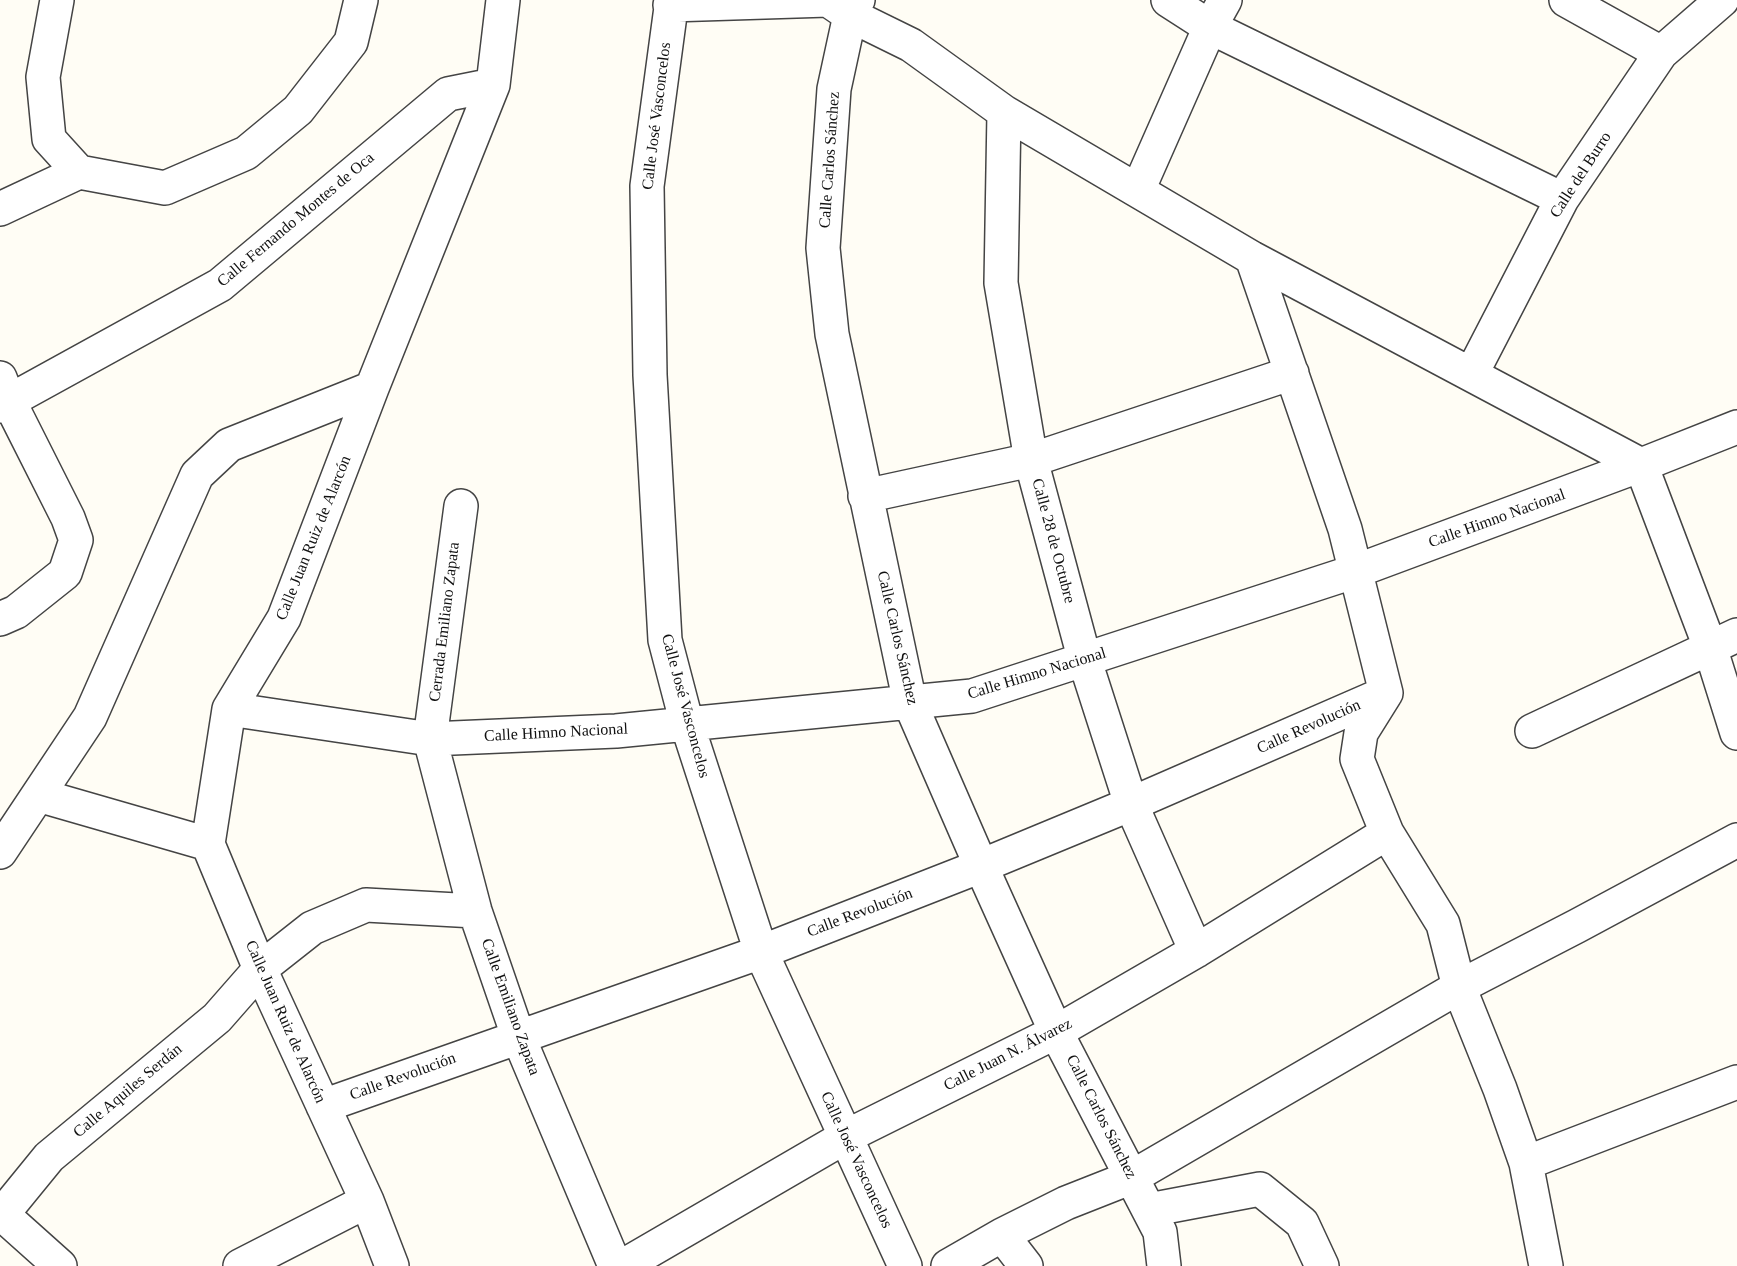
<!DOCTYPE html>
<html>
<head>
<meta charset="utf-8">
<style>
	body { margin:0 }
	canvas { display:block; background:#fffdf5 }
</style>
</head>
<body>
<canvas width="1737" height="1266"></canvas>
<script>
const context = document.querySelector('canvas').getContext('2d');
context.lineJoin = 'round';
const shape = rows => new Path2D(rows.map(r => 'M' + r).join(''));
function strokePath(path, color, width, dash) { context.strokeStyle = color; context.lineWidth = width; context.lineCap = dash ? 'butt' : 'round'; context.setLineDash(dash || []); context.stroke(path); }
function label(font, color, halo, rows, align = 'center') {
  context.font = font + ' Georgia,serif'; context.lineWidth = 6; context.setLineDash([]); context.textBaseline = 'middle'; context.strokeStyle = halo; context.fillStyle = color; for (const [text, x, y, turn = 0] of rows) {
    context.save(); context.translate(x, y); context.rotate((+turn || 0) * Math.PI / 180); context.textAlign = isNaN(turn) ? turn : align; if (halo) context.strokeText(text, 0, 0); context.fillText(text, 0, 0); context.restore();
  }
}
const minor = shape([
	[57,0,43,77,49,139,79,172,165,188,246,153,298,110,351,42,361,0],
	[672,0,647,186,650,375,665,640,687,724,761,952,905,1266],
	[858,0,850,15,834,89,823,248,832,334,910,703,981,866,1056,1032,1160,1232,1164,1266],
	[1168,0,1210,27,1562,199],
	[1566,0,1661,53],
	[670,5,828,0,850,15,911,45,1004,112,1252,258,1641,465,1710,647,1737,733],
	[1004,112,1001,283,1031,460,1085,661,1131,804,1196,951],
	[1138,190,1210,27,1225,0],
	[0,209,79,172],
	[1252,258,1345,529,1386,693,1361,733,1357,759,1387,833,1443,924,1459,987,1500,1089,1526,1163,1546,1266],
	[1472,373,1562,199,1661,53,1722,0],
	[0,378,9,401,68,518,76,540,65,573,16,612,0,619],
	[0,406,220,285,448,94,493,85],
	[865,496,1031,460,1292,373],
	[461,506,430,739,475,911,518,1036,615,1266],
	[229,709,430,739,616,731,972,696,1356,571,1641,465,1737,427],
	[1532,731,1737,635],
	[38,795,208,844],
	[0,852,90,717,197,475,229,445,372,388],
	[323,1106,761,952,981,866,1131,804,1386,693],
	[1526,1163,1737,1082],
	[1149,1210,1260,1189,1302,1223,1322,1266],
	[3,1215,60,1266],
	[0,1217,49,1157,217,1018,260,969,312,928,366,905,475,911],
	[1002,1235,1026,1266],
	[240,1266,367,1201],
	[392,1266,367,1201,260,969,208,844,229,709,284,618,372,388,493,85,503,0],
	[623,1266,845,1137,1056,1032,1196,951,1387,833],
	[948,1266,1002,1235,1066,1203,1132,1177,1459,987,1577,926,1737,840]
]);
const streetNames = [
	["Calle José Vasconcelos",657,116,-83],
	["Calle Carlos Sánchez",830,160,-86],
	["Calle del Burro",1581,175,-57],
	["Calle Fernando Montes de Oca",296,220,-40],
	["Calle Himno Nacional",1497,519,-20],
	["Calle Juan Ruiz de Alarcón",314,538,-68],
	["Calle 28 de Octubre",1053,541,75],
	["Cerrada Emiliano Zapata",445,622,-83],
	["Calle Carlos Sánchez",897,638,77],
	["Calle Himno Nacional",1037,674,-17],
	["Calle José Vasconcelos",685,706,75],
	["Calle Revolución",1309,727,-24],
	["Calle Himno Nacional",556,733,-3],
	["Calle Revolución",860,913,-21],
	["Calle Emiliano Zapata",510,1007,70],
	["Calle Juan Ruiz de Alarcón",285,1022,66],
	["Calle Juan N. Álvarez",1008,1055,-27],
	["Calle Revolución",403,1077,-20],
	["Calle Aquiles Serdán",128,1091,-40],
	["Calle Carlos Sánchez",1101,1117,63],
	["Calle José Vasconcelos",856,1160,65]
];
strokePath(minor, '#444', 36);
strokePath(minor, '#fff', 33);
label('16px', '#111', '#fff', streetNames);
</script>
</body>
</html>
